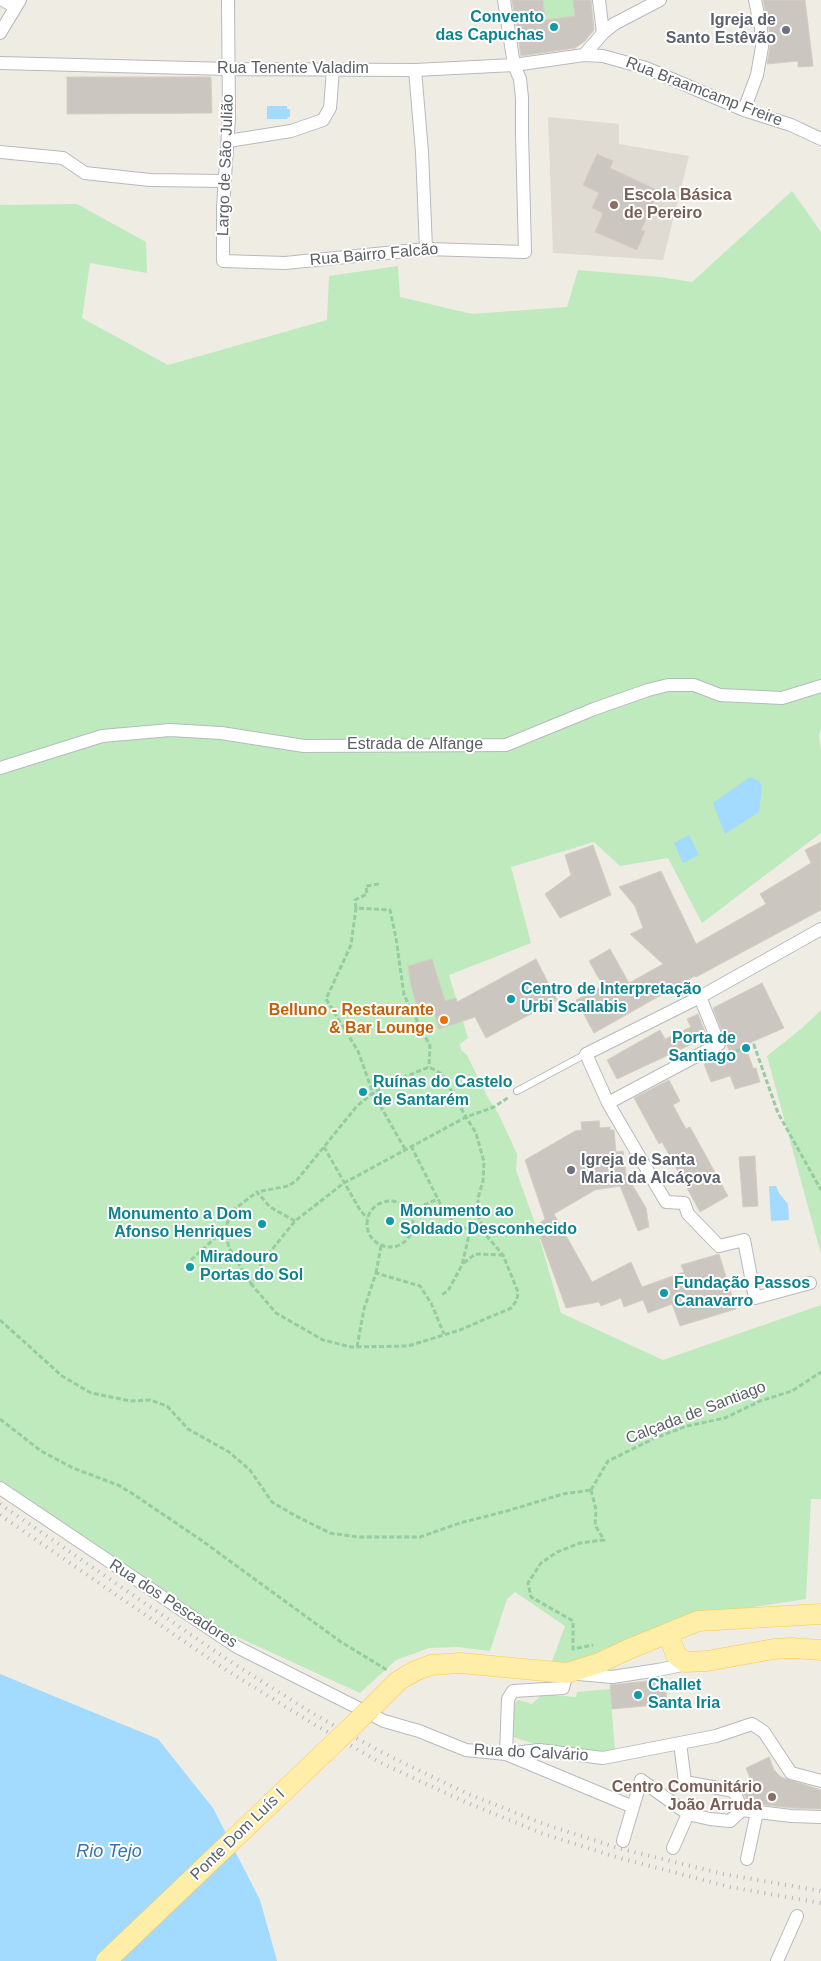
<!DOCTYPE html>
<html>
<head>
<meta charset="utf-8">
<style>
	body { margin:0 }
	canvas { display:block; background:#efece3 }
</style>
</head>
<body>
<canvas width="821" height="1961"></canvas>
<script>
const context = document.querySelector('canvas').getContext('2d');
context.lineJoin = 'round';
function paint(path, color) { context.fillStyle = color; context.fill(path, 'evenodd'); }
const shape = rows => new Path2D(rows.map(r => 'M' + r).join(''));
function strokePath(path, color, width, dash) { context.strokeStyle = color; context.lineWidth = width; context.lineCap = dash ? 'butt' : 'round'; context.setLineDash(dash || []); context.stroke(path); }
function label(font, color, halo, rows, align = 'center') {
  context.font = font + ' Arial,sans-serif'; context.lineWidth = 4; context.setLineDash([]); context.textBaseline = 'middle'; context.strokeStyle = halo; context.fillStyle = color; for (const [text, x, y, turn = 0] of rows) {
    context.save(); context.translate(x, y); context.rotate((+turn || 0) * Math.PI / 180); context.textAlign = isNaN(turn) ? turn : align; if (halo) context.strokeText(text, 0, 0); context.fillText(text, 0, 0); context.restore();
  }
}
const education = shape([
	[548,117,619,124,619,144,689,156,663,260,553,253]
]);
const green = shape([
	[543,0,573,0,575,16,545,20],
	[792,191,821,232,821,729,819,735,821,752,821,833,702,923,668,858,620,866,594,842,511,867,531,943,449,975,468,1038,460,1044,461,1050,467,1055,488,1098,498,1113,517,1154,516,1170,536,1226,561,1313,663,1360,821,1305,821,1499,811,1499,806,1599,740,1609,582,1664,551,1664,565,1626,515,1592,507,1599,490,1651,457,1647,429,1648,396,1660,360,1693,200,1620,0,1483,0,205,77,204,146,242,147,273,90,263,82,318,168,365,327,320,329,276,398,266,400,297,472,314,567,307,578,270,660,277,692,282],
	[821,1010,821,1254,767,1056,801,1029],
	[610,1689,615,1750,605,1753,548,1748,510,1736,515,1702,519,1700,532,1704,542,1694,576,1697,577,1692]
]);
const water = shape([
	[267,106,287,106,287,109,290,109,290,117,288,117,287,119,267,119],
	[750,777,759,781,762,786,759,812,725,834,713,803],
	[689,835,699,855,683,863,674,843],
	[769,1186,776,1186,779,1193,788,1204,789,1220,771,1221],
	[0,1674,158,1739,213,1808,260,1900,277,1961,0,1961]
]);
const building = shape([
	[512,0,543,0,545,20,575,16,573,0,591,0,594,30,585,41,575,48,521,56,512,0],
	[763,0,805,0,813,66,798,67,798,61,767,64,770,47,769,28,763,0],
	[67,77,211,77,212,113,67,114,67,77],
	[597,154,613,161,610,168,659,191,641,230,645,231,637,250,595,232,603,213,592,208,599,193,583,185,597,154],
	[821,842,821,910,696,977,695,976,594,1033,576,1000,603,986,589,961,610,949,629,983,663,964,630,934,643,928,635,906,619,887,661,871,696,944,766,904,760,894,811,863,805,850,821,842],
	[593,845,611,895,560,918,545,894,571,875,565,855,593,845],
	[432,959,445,1001,456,998,457,1002,536,959,557,1000,486,1038,475,1017,439,1029,431,1002,417,1006,411,986,408,966,432,959],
	[762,983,784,1028,745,1045,753,1068,756,1068,760,1082,735,1089,730,1076,711,1082,704,1064,731,1056,713,1008,762,983],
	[698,1014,707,1037,617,1079,607,1060,660,1030,665,1039,691,1027,687,1019,698,1014],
	[669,1080,680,1101,673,1105,686,1129,690,1127,728,1196,700,1212,662,1142,659,1144,634,1098,669,1080],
	[599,1121,600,1128,610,1127,610,1130,614,1130,616,1152,623,1151,626,1174,646,1208,649,1227,638,1231,620,1186,595,1190,554,1214,592,1282,631,1262,642,1287,684,1272,681,1265,719,1254,736,1309,680,1326,672,1304,648,1313,643,1300,624,1307,621,1298,601,1306,599,1302,566,1308,536,1226,545,1219,525,1160,575,1131,582,1130,581,1122,599,1121],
	[755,1156,758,1206,743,1207,739,1157,755,1156],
	[665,1679,667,1704,612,1709,610,1685,665,1679],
	[769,1757,774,1770,781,1777,821,1790,821,1809,792,1808,748,1803,742,1789,755,1790,746,1768,769,1757]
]);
const path = shape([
	[356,908,355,900,367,894,366,886,379,884],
	[746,1048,754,1045,778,1113,821,1190],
	[729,1053,740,1050],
	[411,1146,443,1209,453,1222,470,1231,462,1265,448,1291,441,1295],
	[324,1147,360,1210,367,1218],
	[405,1149,373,1093,358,1051,326,999,351,945,356,908,390,910,396,938,404,995,430,1046,429,1067],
	'367 1224a23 23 0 1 1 46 0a23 23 0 1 1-46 0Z',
	[410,1211,438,1199],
	[295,1221,270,1207,257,1192,288,1186,297,1180,357,1106,373,1093,397,1080,429,1067,442,1074,466,1117,476,1133,484,1162,483,1181,478,1198,478,1215,486,1235,503,1255,518,1292,517,1300,511,1308,460,1330,408,1346,351,1347,323,1340,276,1313,252,1285,262,1262,295,1221,344,1183,466,1117,494,1107,509,1097],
	[470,1231,480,1222],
	[191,1260,225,1229],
	[464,1263,475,1254,502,1255],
	[376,1273,381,1246],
	[252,1285,229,1248,225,1229,232,1211,257,1192],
	[0,1320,62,1376,91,1393,131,1401,150,1400,167,1406,188,1429,229,1452,250,1470,272,1502,294,1515,330,1533,358,1537,420,1537,460,1523,507,1511,563,1494,591,1490],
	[357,1347,364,1309,376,1273,420,1286,431,1303,444,1334],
	[0,1419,41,1451,73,1468,118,1485,133,1494,201,1540,341,1642,387,1670],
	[591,1490,596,1510,595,1525,604,1540,580,1543,557,1552,541,1563,528,1583,531,1597,573,1621,573,1649,593,1645],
	[591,1490,608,1461,655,1438,687,1426,725,1418,760,1401,792,1391,821,1372]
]);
const lane = shape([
	[517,1091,586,1054]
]);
const street = shape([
	[3,0,15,7],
	[228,0,229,118,223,207,223,261,285,263,426,249,525,252,522,134,522,98,520,79,514,65,504,0],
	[599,0,603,33],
	[0,33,20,0],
	[584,55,603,33,614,24,660,0],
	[0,63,229,69,415,70,514,65,584,55,603,56,646,68,744,110,791,125,821,139],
	[415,70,422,152,426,249],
	[744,110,757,75,762,47,761,28,755,0],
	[228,141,291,131,323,120,330,108,333,70],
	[0,152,63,158,85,173,150,180,224,181],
	[0,768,102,736,170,730,221,733,304,746,506,745,594,709,648,690,668,685,694,685,720,695,782,698,821,686],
	[608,1103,719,1044,700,997],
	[810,1283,755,1298,744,1240,719,1246,688,1214,684,1203,666,1202,608,1103,586,1054,700,997,821,929],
	[0,1488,237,1647,384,1721,419,1731,466,1750,506,1754,539,1750,603,1758,716,1736,752,1724,764,1732,791,1773,821,1781],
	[680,1743,685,1782,734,1791,742,1810],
	[633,1807,506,1754,508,1699,513,1691,563,1688,567,1673,612,1677,658,1670,692,1663],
	[742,1810,791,1816,821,1817],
	[623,1841,641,1780,688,1814,710,1819,730,1821,742,1810],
	[673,1848,688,1814],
	[747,1859,757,1812],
	[777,1961,797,1916]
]);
const primary = shape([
	[668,1633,676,1655,685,1662,707,1661,774,1649,791,1648,821,1650],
	[370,1709,398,1681,415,1671,431,1665,460,1663,567,1673,599,1663,629,1649,698,1621,821,1614]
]);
const rail = shape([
	[0,1504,228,1660,312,1713,383,1753,466,1793,544,1824,618,1848,723,1874,821,1891],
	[0,1515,223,1668,307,1720,379,1762,463,1801,541,1833,616,1857,730,1887,821,1903]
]);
const primaryBridge = shape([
	[106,1961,370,1709]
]);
const markers = [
	[554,27,5,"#0f9aa8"],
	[786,30,5,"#6b7280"],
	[614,205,5,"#8d6e63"],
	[511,999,5,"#0f9aa8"],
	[444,1020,5,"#e8710a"],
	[746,1048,5,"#0f9aa8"],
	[363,1092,5,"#0f9aa8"],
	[571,1170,5,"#6b7280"],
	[390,1221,5,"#0f9aa8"],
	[262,1224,5,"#0f9aa8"],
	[190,1267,5,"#0f9aa8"],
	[664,1293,5,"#0f9aa8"],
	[638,1695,5,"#0f9aa8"],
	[772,1797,5,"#8d6e63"]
];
const cultureNames = [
	["Convento",544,18,"right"],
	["das Capuchas",544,36,"right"],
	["Centro de Interpretação",521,990],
	["Urbi Scallabis",521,1008],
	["Porta de",736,1039,"right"],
	["Santiago",736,1057,"right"],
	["Ruínas do Castelo",373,1083],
	["de Santarém",373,1101],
	["Monumento ao",400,1212],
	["Soldado Desconhecido",400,1230],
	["Monumento a Dom",252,1215,"right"],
	["Afonso Henriques",252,1233,"right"],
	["Miradouro",200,1258],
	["Portas do Sol",200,1276],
	["Fundação Passos",674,1284],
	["Canavarro",674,1302],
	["Challet",648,1686],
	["Santa Iria",648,1704]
];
const worshipNames = [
	["Igreja de",776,21],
	["Santo Estêvão",776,39],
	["Igreja de Santa",581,1161,"left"],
	["Maria da Alcáçova",581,1179,"left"]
];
const streetNames = [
	["Rua Tenente Valadim",293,69],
	["Rua Braamcamp Freire",704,92,21],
	["Largo de São Julião",226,165,-88],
	["Rua Bairro Falcão",374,255,-5],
	["Estrada de Alfange",415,745],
	["Calçada de Santiago",696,1413,-21],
	["Rua dos Pescadores",173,1604,33],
	["Rua do Calvário",531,1753,3],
	["Ponte Dom Luís I",238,1835,-44]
];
const educationNames = [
	["Escola Básica",624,196],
	["de Pereiro",624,214],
	["Centro Comunitário",762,1788,"right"],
	["João Arruda",762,1806,"right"]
];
const foodNames = [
	["Belluno - Restaurante",434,1011],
	["& Bar Lounge",434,1029]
];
const waterNames = [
	["Rio Tejo",109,1852]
];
paint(education, '#dfdbd2');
paint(green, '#beeabd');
paint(water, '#a3daff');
paint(building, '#cbc7c0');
strokePath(building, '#d5cec1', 1);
strokePath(lane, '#b6babf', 8);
strokePath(street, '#b6babf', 14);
strokePath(primary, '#ffc64c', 21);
strokePath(path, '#95cca2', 3, [5, 2.5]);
strokePath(lane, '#fff', 6);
strokePath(street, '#fff', 12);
strokePath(primary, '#ffeea8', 20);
strokePath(rail, '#b5b6b6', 4, [1, 6]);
strokePath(primaryBridge, '#ffc64c', 21, []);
strokePath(primaryBridge, '#ffeea8', 20);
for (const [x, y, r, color] of markers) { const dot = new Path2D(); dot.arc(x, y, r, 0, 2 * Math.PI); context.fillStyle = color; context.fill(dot); strokePath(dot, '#fff', 2); }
label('bold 16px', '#0d838f', '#fff', cultureNames, 'left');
label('bold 16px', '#5b616d', '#fff', worshipNames, 'right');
label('16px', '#5b6065', '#fff', streetNames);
label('bold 16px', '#785e54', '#fff', educationNames, 'left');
label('bold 16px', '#c56008', '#fff', foodNames, 'right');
label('italic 18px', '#3376b2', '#fff', waterNames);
</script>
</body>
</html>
